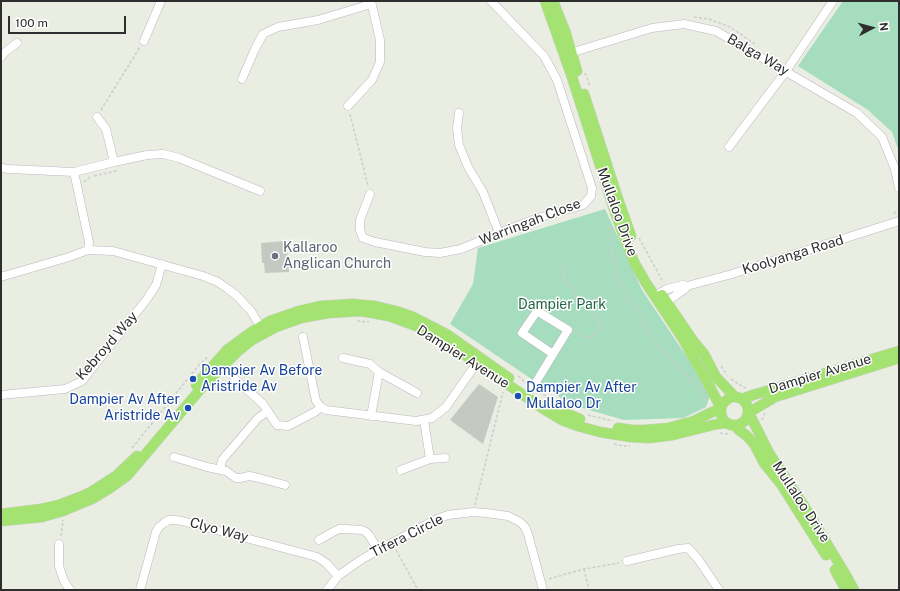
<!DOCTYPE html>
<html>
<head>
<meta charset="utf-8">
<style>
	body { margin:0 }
	#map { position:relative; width:900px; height:591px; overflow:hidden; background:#e9ede2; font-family:"Public Sans",sans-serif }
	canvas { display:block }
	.frame { position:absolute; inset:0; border:2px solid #2e2e2e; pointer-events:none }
	.north { position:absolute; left:852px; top:8px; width:40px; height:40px; -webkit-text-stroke:3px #fff; paint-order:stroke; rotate:84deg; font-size:11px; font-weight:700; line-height:16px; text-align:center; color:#2e2e2e }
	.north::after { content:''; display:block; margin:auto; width:14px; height:18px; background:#2e2e2e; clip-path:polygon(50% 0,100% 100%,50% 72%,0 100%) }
	.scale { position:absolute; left:8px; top:16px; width:118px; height:18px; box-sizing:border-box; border:2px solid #2e2e2e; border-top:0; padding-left:5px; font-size:12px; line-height:14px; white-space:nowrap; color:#2e2e2e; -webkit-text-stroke:3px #fff; paint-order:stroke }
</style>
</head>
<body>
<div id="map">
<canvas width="900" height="591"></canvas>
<div class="frame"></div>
<div class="north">N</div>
<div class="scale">100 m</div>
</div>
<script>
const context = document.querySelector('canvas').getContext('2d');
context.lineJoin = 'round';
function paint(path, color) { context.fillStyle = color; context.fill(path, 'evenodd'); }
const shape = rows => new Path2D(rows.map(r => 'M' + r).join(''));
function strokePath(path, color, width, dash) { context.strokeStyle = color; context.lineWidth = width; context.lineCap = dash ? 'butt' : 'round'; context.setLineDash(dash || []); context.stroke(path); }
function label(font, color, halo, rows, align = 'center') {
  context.font = font + ' "Public Sans",sans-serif'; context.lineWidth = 3; context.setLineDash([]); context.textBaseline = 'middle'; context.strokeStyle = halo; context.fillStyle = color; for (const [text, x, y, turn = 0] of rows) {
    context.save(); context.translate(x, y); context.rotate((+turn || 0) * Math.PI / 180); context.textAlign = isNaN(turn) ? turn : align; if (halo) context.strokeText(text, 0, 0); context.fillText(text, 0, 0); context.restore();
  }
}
const green = shape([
	[843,1,899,1,899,152,892,132,868,110,798,66],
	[605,209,642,290,711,393,706,407,683,418,624,420,572,405,536,382,450,324,473,284,478,248]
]);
const building = shape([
	[285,241,286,249,287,249,289,272,265,273,264,263,262,263,261,243],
	[479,384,498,397,483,444,450,420]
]);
const path = shape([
	[694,17,709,19,730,27,755,44],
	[585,73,590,86],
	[101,110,140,47],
	[350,114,368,186],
	[94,176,116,171,116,169],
	[84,182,90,177],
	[894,214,895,212,899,211],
	[610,227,611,244,613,258,619,282,631,303,640,315,644,324,660,347,702,394,706,400],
	[639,238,663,282],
	[569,263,566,266,564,270,564,279,574,288,576,298,584,303,595,312,599,318,600,324,595,334,590,337,585,337,575,332],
	[357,321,369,322],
	[721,366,727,375],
	[518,376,526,383],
	[731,379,743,387,746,388],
	[539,392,548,397],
	[588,415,613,421],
	[762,420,765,413],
	[720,433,728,434],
	[614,444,623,446,630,446],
	[132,448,199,365,209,356],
	[475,505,503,392],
	[61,536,63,520],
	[396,550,418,590],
	[584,569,589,590],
	[549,579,584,569,619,563]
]);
const minor = shape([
	[144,41,161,1],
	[567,54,652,28,684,24,716,31,857,113,882,137,895,169,899,188],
	[1,57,4,53,17,43],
	[242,79,255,49,263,34,278,27,318,20,371,4],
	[348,106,372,80,380,62,380,40,371,1],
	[459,113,457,128,459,145,468,167,483,192,499,233],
	[97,117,106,129,114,162],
	[729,147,786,71,833,1],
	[1,168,9,169,74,172,89,242,88,250],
	[74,172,114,162,147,155,163,154,179,158,260,191],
	[370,194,360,220,360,230,363,238,375,242,425,252,440,253,461,249,499,233,538,218,583,205,591,196,592,188,557,80,544,56,491,1],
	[1,276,4,276,69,257,88,250,113,251,203,276,218,282,228,289,236,295,251,311,263,331],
	[656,295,667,289,683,285,687,286,732,274,899,221],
	[662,305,685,289,687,286],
	[303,337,316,401,321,407,326,410,416,421,432,418,446,407,476,364],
	[343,358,370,364,379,372,371,416],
	[379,372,417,393],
	[235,379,263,404,277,425,288,426,315,412,321,407],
	[529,392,536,382,568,330,537,311,522,333,553,354],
	[1,395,65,389,82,381,147,299,156,285,162,264],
	[424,420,430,459],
	[174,457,207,467,226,471,236,478,240,478,249,476,255,477,285,485],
	[220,470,222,460,258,418,268,411],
	[401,470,430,459,445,458],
	[319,540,333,532,339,529,346,529,362,530,366,532,369,535,378,550],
	[59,544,59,566,64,581,70,590],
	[627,561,678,549,688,548,698,559,719,590],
	[140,590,156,532,159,527,164,523,169,520,175,520,182,521,317,557,326,563,338,576],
	[327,590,338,576,352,566,364,558,429,523,437,519,448,515,473,512,486,513,508,516,520,522,525,527,528,534,543,590]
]);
const major = shape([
	[545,1,572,77,614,209,625,240,635,264,646,283,683,339,711,389,721,408,721,414,723,420,730,425,738,425,745,421,748,414,748,409,746,403,742,399,737,397,731,397,728,399,723,403,721,408],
	[553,1,565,31,577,71],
	[584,94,618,199,631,236],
	[662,295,694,342,704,354,716,377,735,397],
	[196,385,227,350,250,333,270,321,299,311,321,306,352,304,375,306,396,311,413,317,448,335,509,378],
	[742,399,753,395,899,351],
	[551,406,563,412,580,419],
	[748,413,775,397,899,358],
	[748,414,752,419,769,453,806,509,844,572,854,590],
	[734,425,739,430,747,436,754,444,764,463,781,484,826,555],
	[618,428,632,430,645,430,668,428,694,421,712,412,720,410],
	[1,514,41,509,59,505,80,497,91,492,116,476,137,456],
	[1,521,42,517,63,511,92,499,110,488,127,476,204,385,238,351,252,340,276,327,301,318,328,313,361,311,389,316,422,328,449,344,542,408,562,420,578,426,600,432,631,437,649,438,673,435,717,424,727,423],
	[835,570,846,590]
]);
const markers = [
	[275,256,4,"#6b7280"],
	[193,379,4,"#1a4fb4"],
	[518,396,4,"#1a4fb4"],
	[188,408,4,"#1a4fb4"]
];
const streetNames = [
	["Balga Way",758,55,30],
	["Mullaloo Drive",617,212,70],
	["Warringah Close",530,222,-21],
	["Koolyanga Road",793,255,-17],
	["Kebroyd Way",107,346,-49],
	["Dampier Avenue",463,357,32],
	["Dampier Avenue",820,374,-17],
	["Mullaloo Drive",801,502,57],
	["Clyo Way",219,530,15],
	["Tifera Circle",407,536,-27]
];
const worshipNames = [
	["Kallaroo",283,248],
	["Anglican Church",283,264]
];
const parkNames = [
	["Dampier Park",562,305]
];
const transitNames = [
	["Dampier Av Before",201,371],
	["Aristride Av",201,387],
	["Dampier Av After",526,388],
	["Mullaloo Dr",526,404],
	["Dampier Av After",180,400,"right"],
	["Aristride Av",180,416,"right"]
];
paint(green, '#a5ddbe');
paint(building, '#c5c9c1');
strokePath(minor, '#bcb5c0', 9);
strokePath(major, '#cdcdcd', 11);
strokePath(path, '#cdcdcd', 1.5, [3, 2]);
strokePath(minor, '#fff', 8);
strokePath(major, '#a4e372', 10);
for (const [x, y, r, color] of markers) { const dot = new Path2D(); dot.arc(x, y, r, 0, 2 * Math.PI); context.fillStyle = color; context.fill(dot); strokePath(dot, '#fff', 1.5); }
label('14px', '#2e2e2e', '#fff', streetNames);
label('14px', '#5b616d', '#fff', worshipNames, 'left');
label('14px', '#24654a', '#fff', parkNames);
label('14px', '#164399', '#fff', transitNames, 'left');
</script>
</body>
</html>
